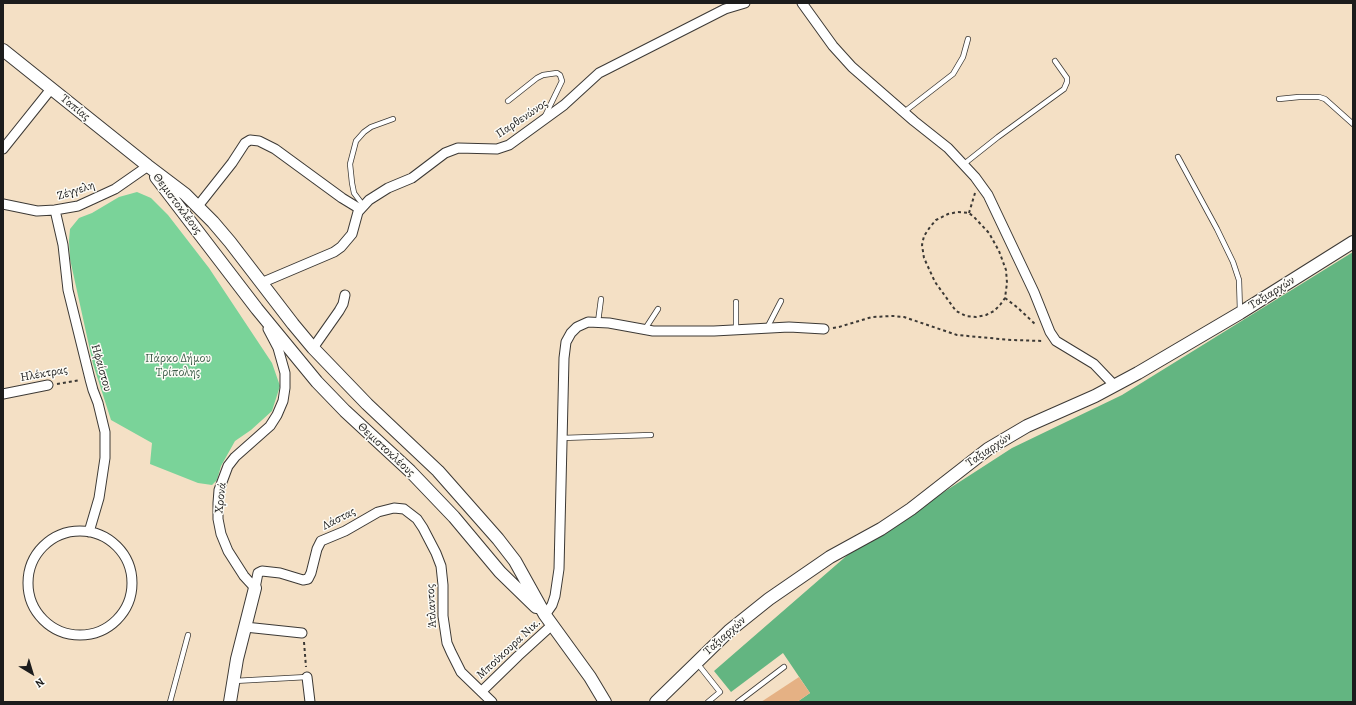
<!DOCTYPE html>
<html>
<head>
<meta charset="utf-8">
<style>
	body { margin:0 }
	#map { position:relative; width:1356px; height:705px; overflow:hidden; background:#f4e0c5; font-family:Alegreya,serif }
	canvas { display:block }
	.frame { position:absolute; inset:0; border:4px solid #1c1c1c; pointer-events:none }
	.north { position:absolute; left:12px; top:653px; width:40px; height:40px; -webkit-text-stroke:3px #fdfcf7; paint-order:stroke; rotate:142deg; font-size:11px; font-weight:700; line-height:16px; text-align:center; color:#1c1c1c }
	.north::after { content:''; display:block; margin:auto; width:14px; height:18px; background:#1c1c1c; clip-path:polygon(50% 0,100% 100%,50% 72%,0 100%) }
</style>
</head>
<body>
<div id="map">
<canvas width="1356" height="705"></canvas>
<div class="frame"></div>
<div class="north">N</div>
</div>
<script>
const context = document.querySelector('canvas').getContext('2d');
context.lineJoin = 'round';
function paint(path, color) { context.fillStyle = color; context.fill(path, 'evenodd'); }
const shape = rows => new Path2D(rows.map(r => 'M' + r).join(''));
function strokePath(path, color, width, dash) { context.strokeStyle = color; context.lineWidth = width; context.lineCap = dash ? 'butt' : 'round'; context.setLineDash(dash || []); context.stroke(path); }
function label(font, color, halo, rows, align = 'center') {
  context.font = font + ' Alegreya,serif'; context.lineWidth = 3; context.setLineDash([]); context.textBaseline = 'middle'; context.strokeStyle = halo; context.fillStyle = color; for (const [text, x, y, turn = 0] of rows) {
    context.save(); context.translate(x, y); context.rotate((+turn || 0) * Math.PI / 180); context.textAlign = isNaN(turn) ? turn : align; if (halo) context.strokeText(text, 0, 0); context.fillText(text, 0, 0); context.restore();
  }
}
const green = shape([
	[137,192,151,198,168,215,209,268,272,363,280,386,272,411,251,430,235,441,221,466,217,480,212,485,198,483,150,464,152,443,111,420,93,364,70,259,69,241,70,229,79,218,92,213,119,197]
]);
const forest = shape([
	[1353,252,1353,702,797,702,810,693,783,653,731,692,714,671,851,552,1012,448,1122,395]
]);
const building = shape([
	[799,677,810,693,797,702,761,702]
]);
const path = shape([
	[958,212,969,213,974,217,989,233,999,251,1006,270,1007,283,1005,298,1000,305,994,311,986,315,976,317,966,316,956,311,935,282,924,258,922,245,924,236,930,227,936,220,948,214,958,212],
	[969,213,975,193],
	[1005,298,1018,308,1035,324],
	[833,328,839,327,872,317,893,316,904,317,957,335,1011,340,1044,341],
	[57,384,80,380],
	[304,642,306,667]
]);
const service = shape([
	[1279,99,1299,97,1319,97,1325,99,1353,124],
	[508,101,537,78,543,75,557,73,560,75,562,81,545,116],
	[904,112,953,74,963,57,968,39],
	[1178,157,1217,229,1233,262,1239,280,1240,311],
	[964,164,998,137,1064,89,1067,82,1067,78,1055,61],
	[363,205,354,193,352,183,350,164,356,141,364,132,371,127,393,119],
	[598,322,601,299],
	[767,328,781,301],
	[645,329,658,309],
	[736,329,736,302],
	[562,438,651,435],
	[697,663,720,692,708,702],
	[234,681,307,677],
	[170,702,188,635],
	[738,702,784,667]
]);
const minor = shape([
	[802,3,833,46,852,67,914,121,948,148,975,177,988,195,1034,292,1050,332,1056,341,1094,364,1115,386],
	[3,149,51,89],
	[3,204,37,211,55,210,78,206,115,189,148,166],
	[198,206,232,163,245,143,250,140,259,141,275,149,342,198,360,209],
	[55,210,63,245,68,290,90,379,93,390,98,403,105,432,105,458,99,498,89,532],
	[261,283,334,252,341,247,352,234,358,212,369,200,388,188,412,178,445,153,458,148,497,149,509,145,564,105,599,73,607,69,725,9,745,3],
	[313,348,339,311,343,304,345,295],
	[3,394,48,385],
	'28 583a52 52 0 1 1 104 0a52 52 0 1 1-104 0Z',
	[255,588,258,573,262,571,280,573,303,580,308,579,311,573,317,549,321,541,345,531,378,512,394,508,404,509,417,519,423,528,436,553,441,566,443,585,443,616,447,643,451,652,461,672,492,702],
	[255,588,244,576,228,551,221,534,218,519,218,503,219,490,228,466,235,457,270,426,277,415,283,401,285,388,285,373,278,348,268,329],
	[545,615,552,605,555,596,559,569,564,358,566,342,571,333,577,327,588,322,609,323,653,331,714,331,789,327,824,329],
	[245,627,302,633],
	[307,677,310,702],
	[482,691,518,656,552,625]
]);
const tertiary = shape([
	[3,50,148,166,185,194,213,222,230,242,293,324,313,348,367,404,438,471,498,539,515,561,545,615,590,677,605,702],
	[156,177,257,309,317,382,345,411,410,471,454,517,500,572,536,607],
	[230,702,237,659,255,588],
	[656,702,729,631,769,599,830,557,881,529,911,509,988,449,1027,426,1095,396,1138,373,1240,313,1353,242]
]);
const streetNames = [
	["Ταπίας",75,108,39],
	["Παρθενώνος",522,119,-34],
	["Ζέγγελη",76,191,-18],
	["Θεμιστοκλέους",177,204,53],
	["Ταξιαρχών",1272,293,-32],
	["Ηφαίστου",101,368,74],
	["Ηλέκτρας",44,374,-10],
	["Θεμιστοκλέους",386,450,43],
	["Ταξιαρχών",989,450,-34],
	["Χρονά",221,498,-84],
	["Λάστας",339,519,-27],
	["Άτλαντος",432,606,-93],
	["Ταξιαρχών",725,636,-42],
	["Μπούκουρα Νικ.",509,649,-43]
];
const parkNames = [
	["Πάρκο Δήμου",178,359],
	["Τρίπολης",178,373]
];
paint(green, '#7ad399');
paint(forest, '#63b581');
paint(building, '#e5b184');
strokePath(service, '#3c3935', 6);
strokePath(minor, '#3c3935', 11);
strokePath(tertiary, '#3c3935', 14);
strokePath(path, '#3c3935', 2, [3, 3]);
strokePath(service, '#fff', 4.5);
strokePath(minor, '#fff', 9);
strokePath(tertiary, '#fff', 12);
label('12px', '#1c1c1c', '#fdfcf7', streetNames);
label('12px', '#3d5c48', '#fdfcf7', parkNames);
</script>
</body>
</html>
